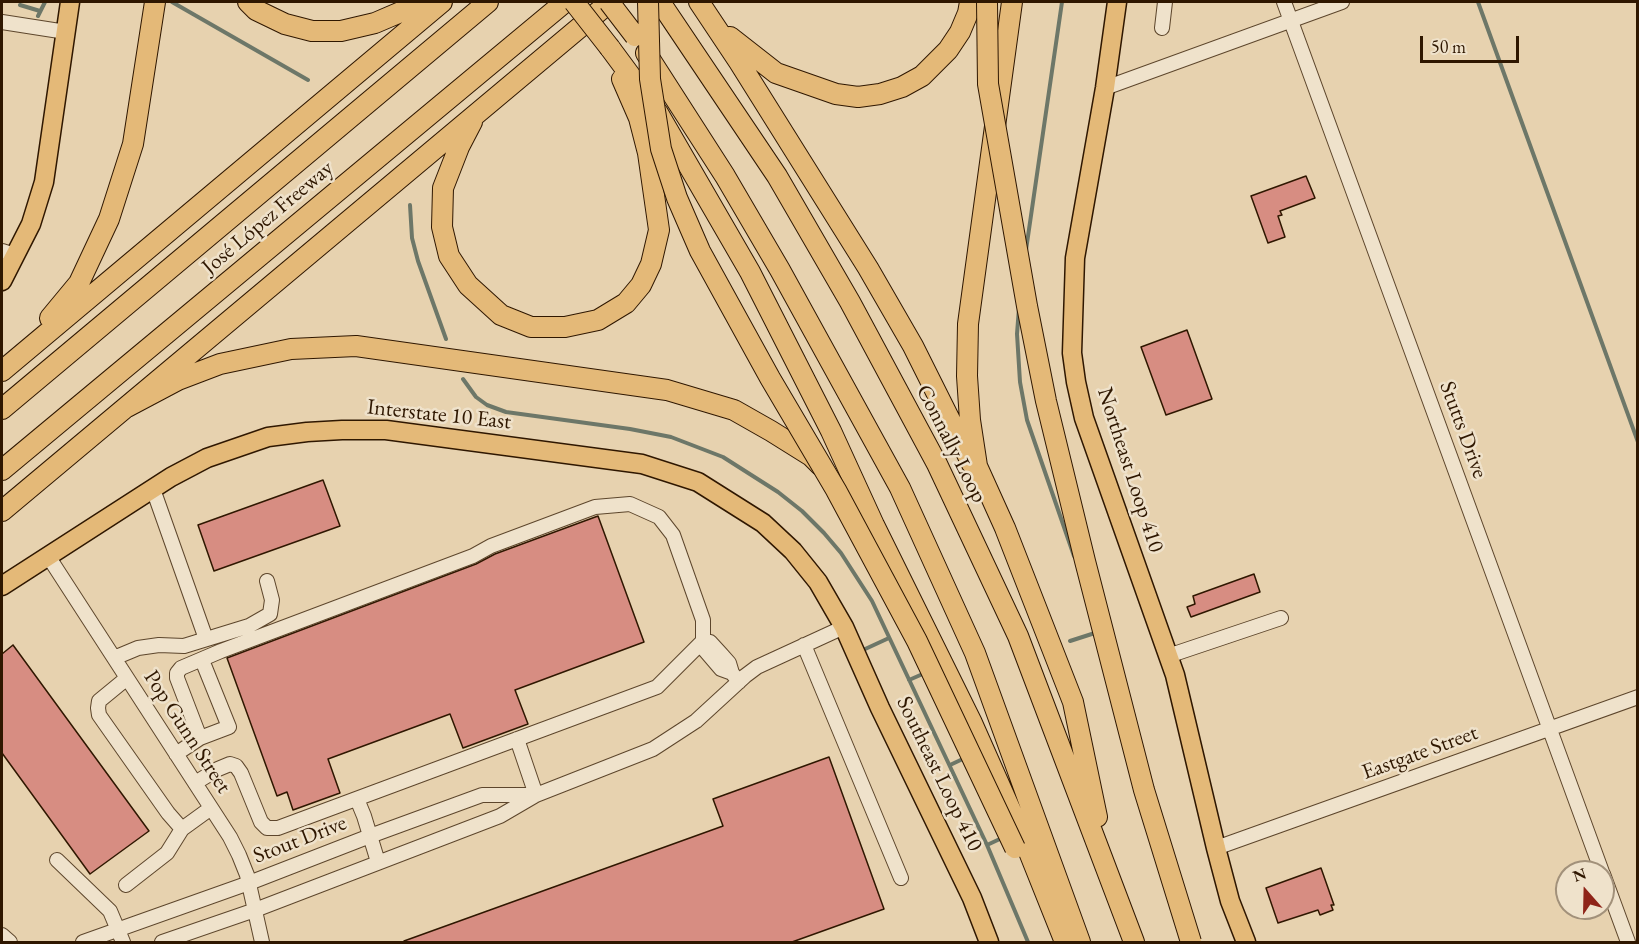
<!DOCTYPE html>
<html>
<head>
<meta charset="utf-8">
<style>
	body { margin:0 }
	#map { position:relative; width:1639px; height:944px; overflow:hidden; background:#e7d2af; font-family:"EB Garamond",serif }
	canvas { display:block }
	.frame { position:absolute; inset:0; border:3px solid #2f1700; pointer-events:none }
	.north { position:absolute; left:1555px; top:860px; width:60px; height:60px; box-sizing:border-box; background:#efe2cb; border:2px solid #a2917a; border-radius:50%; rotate:340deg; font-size:16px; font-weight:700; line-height:24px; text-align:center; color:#2f1700 }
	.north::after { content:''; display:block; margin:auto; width:21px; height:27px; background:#8f2418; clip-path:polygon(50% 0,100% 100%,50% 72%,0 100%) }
	.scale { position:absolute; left:1420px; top:36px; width:99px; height:27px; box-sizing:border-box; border:3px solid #2f1700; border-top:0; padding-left:8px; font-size:18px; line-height:21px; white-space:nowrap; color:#2f1700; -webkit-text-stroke:4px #efe2cb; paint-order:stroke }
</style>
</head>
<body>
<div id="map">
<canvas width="1639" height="944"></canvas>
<div class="frame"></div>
<div class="north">N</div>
<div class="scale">50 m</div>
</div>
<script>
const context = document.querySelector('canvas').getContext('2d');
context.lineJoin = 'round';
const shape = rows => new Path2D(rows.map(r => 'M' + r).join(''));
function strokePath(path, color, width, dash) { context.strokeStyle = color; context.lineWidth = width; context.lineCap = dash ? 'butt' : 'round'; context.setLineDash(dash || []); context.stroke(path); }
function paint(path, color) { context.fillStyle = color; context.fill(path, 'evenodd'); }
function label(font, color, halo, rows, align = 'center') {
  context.font = font + ' "EB Garamond",serif'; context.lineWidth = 5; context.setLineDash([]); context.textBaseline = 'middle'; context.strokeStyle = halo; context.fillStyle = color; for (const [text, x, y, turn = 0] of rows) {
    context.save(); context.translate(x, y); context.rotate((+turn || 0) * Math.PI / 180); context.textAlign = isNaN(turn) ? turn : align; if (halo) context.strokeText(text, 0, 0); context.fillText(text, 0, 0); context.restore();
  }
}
const stream = shape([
	[172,2,308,80],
	[1478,2,1638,442],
	[20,5,40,11],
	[38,16,45,2],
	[410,205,412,238,418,261,446,339],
	[1026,250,1062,2],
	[1019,308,1017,334,1020,382,1027,420,1074,556],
	[463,379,476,397,487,405,506,412,630,429,671,437,723,457,778,492,802,511,824,533,841,553,872,601,987,845,1028,942],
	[1070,641,1098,632],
	[863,650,889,638],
	[909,680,925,673],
	[950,765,967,757],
	[987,845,1002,838]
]);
const building = shape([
	[1306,176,1315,198,1280,211,1282,215,1278,216,1285,237,1268,243,1251,196,1306,176],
	[1187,330,1212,399,1166,415,1141,347,1187,330],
	[323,480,340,526,214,571,198,525,323,480],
	[598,516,644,642,515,690,528,724,463,748,450,714,328,759,340,793,293,810,287,792,277,796,227,658,476,564,495,554,598,516],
	[1254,574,1260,592,1191,617,1187,607,1195,604,1193,596,1254,574],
	[13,645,149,831,90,874,2,753,2,654,13,645],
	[829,757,884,909,792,942,404,942,404,941,723,826,713,799,829,757],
	[1321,868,1334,905,1331,905,1333,910,1320,915,1318,910,1278,923,1266,888,1321,868]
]);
const minor = shape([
	[1284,2,1602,872],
	[2,22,66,32],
	[1162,28,1165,2],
	[1105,88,1342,2],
	[2,251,15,255],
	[153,489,206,639],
	[48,556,230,837,239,855,247,875,262,942],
	[804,645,901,878],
	[1168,656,1281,618],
	[114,658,138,648,159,645,184,646,249,626,270,614,272,600,267,581],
	[732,673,721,669,703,648,703,641,710,642,721,654,729,663,732,673,739,682],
	[127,678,99,701,98,708,99,715,168,813,182,829,211,808],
	[517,739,536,795],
	[176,754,200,738,229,727,202,660],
	[195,783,218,769,230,764,236,766,241,773,261,822,267,828,278,828,657,687,703,641,703,620,673,535,659,517,630,504,595,507,491,546,473,556,221,651,181,668,177,673,177,678,200,738],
	[357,799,364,816,378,862],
	[1216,848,1638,697],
	[57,860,110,911,123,942],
	[1603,874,1628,942],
	[126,885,167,853,182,829],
	[2,935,10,942],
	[83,942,249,883,370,836,482,795,534,795],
	[162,942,255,910,500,816,536,795,653,749,696,721,745,676,757,667,844,627]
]);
const major = shape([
	[1117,2,1105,88,1075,258,1072,353,1076,382,1084,418,1175,675,1216,848,1230,901,1246,942],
	[2,281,31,224,44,182,70,2],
	[2,586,171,477,207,458,268,437,307,432,342,430,386,430,642,464,698,482,763,523,793,551,818,582,844,627,880,708,972,898,989,942]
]);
const highway = shape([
	[248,2,256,10,285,24,312,31,341,31,375,23,424,2],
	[660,2,777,176,850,302,937,464,1018,636,1134,942],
	[699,2,739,62,868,268,913,346,972,464],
	[1012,2,968,324,967,376,970,420,977,466,1005,528,1073,702,1097,817],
	[730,37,776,73,836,94,858,97,880,94,902,87,922,76,948,50,960,32,968,13,970,2],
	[610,48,658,113,750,272,831,431,874,525,972,723,1027,847,1065,942],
	[646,53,725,176,780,270,900,488,975,653,1080,942],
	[472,122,459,147,443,188,442,227,449,256,468,285,501,315,531,327,565,327,598,320,626,303,641,285,651,264,659,230,648,153,639,118,622,79],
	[50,318,79,283,109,219,133,144,155,2],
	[2,371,442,2],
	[127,407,178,380,220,364,291,349,356,346,667,390,734,410,771,431,811,456,820,465],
	[2,409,488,2],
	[2,470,565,2],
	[2,511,610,2]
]);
const highwayBridge = shape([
	[574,2,610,48],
	[609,2,635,36],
	[648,2,650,79,661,149,677,198,700,251,770,378,836,490,917,641,1015,848],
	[987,2,988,84,1027,306,1046,401,1085,561,1144,790,1191,942]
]);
const streetNames = [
	["José López Freeway",268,218,-40],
	["Interstate 10 East",439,415,6],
	["Stutts Drive",1463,430,70],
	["Connally Loop",951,444,63],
	["Northeast Loop 410",1130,470,72],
	["Pop Gunn Street",187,732,57],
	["Eastgate Street",1420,753,-20],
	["Southeast Loop 410",939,774,64],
	["Stout Drive",300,840,-21]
];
strokePath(stream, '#6d7768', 4);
paint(building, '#d78d82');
strokePath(building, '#2f1700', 1.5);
strokePath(minor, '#5d462c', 16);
strokePath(major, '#2f1700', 21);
strokePath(highway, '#2f1700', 22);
strokePath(minor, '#efe2cb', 14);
strokePath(major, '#e4b978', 18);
strokePath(highway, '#e4b978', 20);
strokePath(highwayBridge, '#2f1700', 22, []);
strokePath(highwayBridge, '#e4b978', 20);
label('22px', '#2f1700', '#efe2cb', streetNames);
</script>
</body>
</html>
